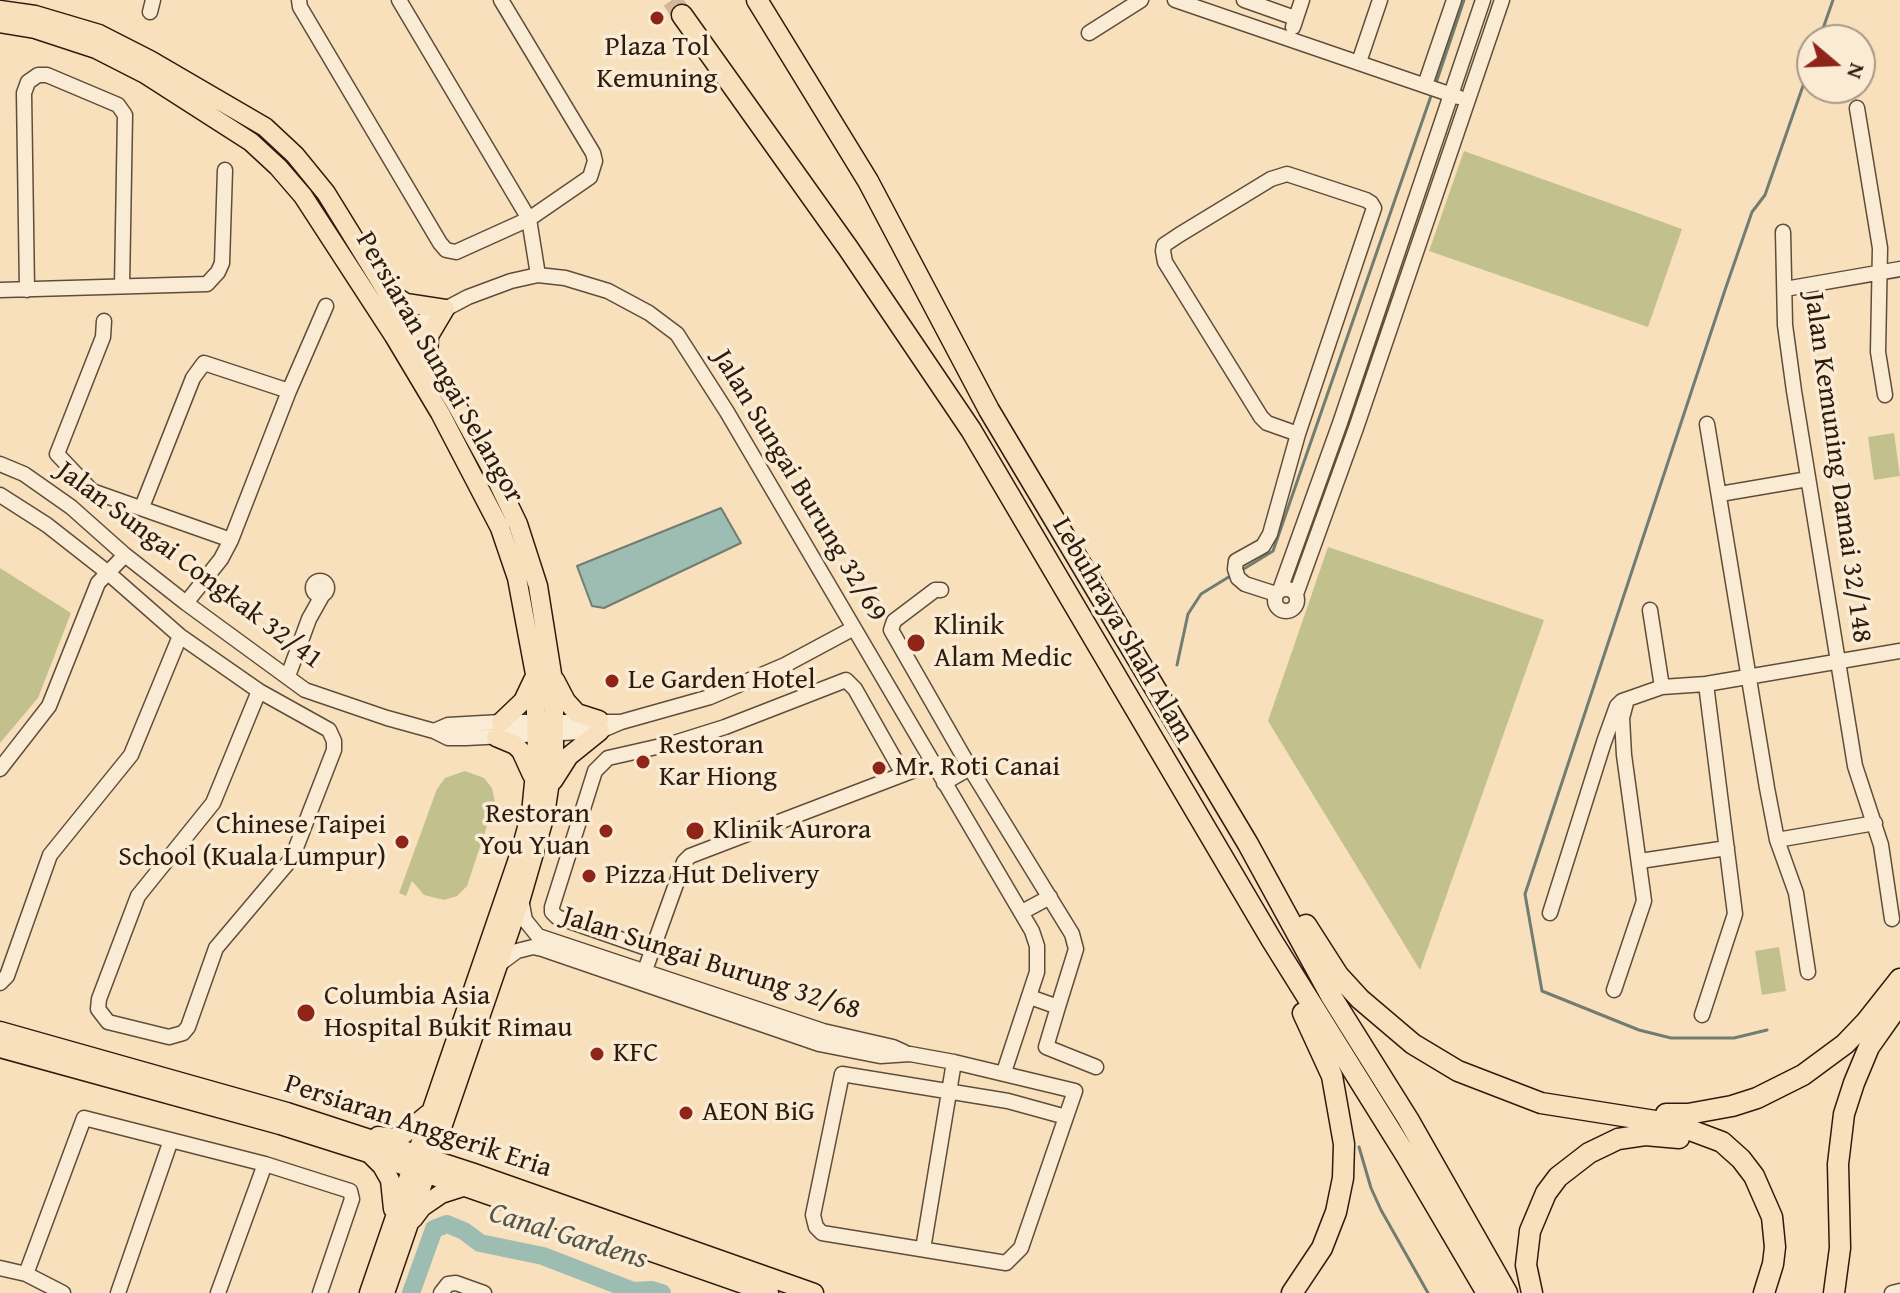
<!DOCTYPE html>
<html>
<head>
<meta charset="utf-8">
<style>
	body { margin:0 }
	#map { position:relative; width:1900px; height:1293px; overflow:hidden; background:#f8e0bd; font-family:"Gentium Book Plus",serif }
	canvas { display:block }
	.north { position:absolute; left:1796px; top:24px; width:80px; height:80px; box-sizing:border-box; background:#faebd4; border:2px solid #a89884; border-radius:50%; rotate:109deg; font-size:22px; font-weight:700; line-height:32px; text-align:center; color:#2d1c0d }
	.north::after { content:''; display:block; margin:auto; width:28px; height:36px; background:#8f2418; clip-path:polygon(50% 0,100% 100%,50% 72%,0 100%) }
</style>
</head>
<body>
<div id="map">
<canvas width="1900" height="1293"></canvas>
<div class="north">N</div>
</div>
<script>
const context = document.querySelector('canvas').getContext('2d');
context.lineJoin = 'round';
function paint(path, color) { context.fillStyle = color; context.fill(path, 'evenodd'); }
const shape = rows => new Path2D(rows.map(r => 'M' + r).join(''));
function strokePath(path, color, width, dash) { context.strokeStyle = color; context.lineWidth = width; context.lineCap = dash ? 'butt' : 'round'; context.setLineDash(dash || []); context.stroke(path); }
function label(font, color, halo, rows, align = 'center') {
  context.font = font + ' "Gentium Book Plus",serif'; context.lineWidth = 7; context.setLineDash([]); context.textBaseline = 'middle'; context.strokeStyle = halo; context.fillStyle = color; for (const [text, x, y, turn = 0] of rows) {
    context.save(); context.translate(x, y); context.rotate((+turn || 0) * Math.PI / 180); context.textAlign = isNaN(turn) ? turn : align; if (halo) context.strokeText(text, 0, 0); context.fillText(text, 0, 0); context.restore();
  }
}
const green = shape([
	[1464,151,1682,229,1648,327,1429,251],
	[1894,433,1900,476,1874,480,1868,437],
	[1328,547,1544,620,1420,970,1268,721],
	[0,568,71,613,38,698,0,743],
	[465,771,484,778,492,788,495,802,467,886,457,896,444,900,424,895,412,881,406,896,399,893,437,789,445,778],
	[1779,947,1786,991,1762,995,1755,951]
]);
const water = shape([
	[721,508,741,543,604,608,592,606,577,566,721,508]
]);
const stream = shape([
	[1819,40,1833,0],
	[1436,83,1464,0],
	[1242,570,1273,551,1432,93],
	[1177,665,1188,614,1201,594,1232,575],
	[1767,1030,1734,1038,1671,1038,1639,1030,1542,991,1525,894,1725,290,1752,212,1765,195,1812,60],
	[1359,1147,1371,1188,1381,1210,1428,1293]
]);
const river = shape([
	[411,1293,434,1229,447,1224,464,1231,480,1243,543,1256,633,1291,652,1290,662,1293]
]);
const highwayTunnel = shape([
	[672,0,682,15]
]);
const minor = shape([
	[299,0,300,7,440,243,446,250,456,252,529,219,590,177,595,161,593,153,501,0],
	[399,0,529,219,538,275],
	[1175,0,1458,97],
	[1244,0,1295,18],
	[150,12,153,0],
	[1293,27,1302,0],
	[1089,33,1141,0],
	[1359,62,1380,0],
	[1425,85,1454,0],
	[1857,108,1880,248,1878,352,1885,395],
	[1783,232,1785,325,1794,391,1855,766,1881,845,1892,919],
	[1785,289,1900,269],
	[0,290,207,284,218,272,222,263,225,170],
	[27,290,24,93,28,82,38,75,47,75,118,105,125,115,122,286],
	[104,321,103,337,57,454,92,491,231,540],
	[402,332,468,297,511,281,538,275,565,278,608,291,649,313,677,334,727,412,1032,931,1037,946,1037,972,1004,1072],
	[1707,424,1767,788,1777,840,1796,893,1808,972],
	[0,464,24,474,71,507,125,555,186,603,305,690,387,718,434,731,448,725,501,722,621,722],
	[1720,494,1808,479],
	[0,495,47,525,107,572,180,636,259,691,329,730,334,741,334,750,292,858,216,948,188,1027,183,1033,169,1037,108,1022,98,1009,99,999,138,896,213,803,259,691],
	[142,507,193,378,204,363,289,391],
	'313 588a7 7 0 1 1 14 0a7 7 0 1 1-14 0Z',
	'1275 600a11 11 0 1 1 22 0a11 11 0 1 1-22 0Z',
	[941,590,935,590,894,621,891,630,970,768,1072,934,1076,949,1058,1007],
	[1280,590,1340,423,1483,0],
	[1276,594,1245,584,1238,578,1235,569,1236,561,1263,546,1270,534,1298,434,1374,208,1371,203,1366,200,1287,174,1271,179,1179,235,1164,245,1163,251,1165,262,1261,417,1267,423,1298,434],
	[1296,594,1356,428,1502,0],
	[186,603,221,559,231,540,289,391,326,306],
	[1650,610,1662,687],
	[288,676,309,619,323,594],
	[434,731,448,738,466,738,600,731,621,722,710,697,785,665,854,628],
	[0,769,49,706,98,583,125,555],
	[944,783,970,768],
	[1777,840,1875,823],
	[1640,861,1727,848],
	[521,899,525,920,538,936,823,1031,893,1047,904,1052],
	[1022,912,1050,897],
	[1550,913,1604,742,1617,706,1622,701,1662,687,1706,684,1900,651],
	[652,950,557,917,552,912,552,907,595,771,608,758,674,743,725,727,846,680,855,689,903,774],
	[498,965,517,951,533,947,542,949,819,1044,880,1056,910,1054,954,1062,1075,1091,1066,1117,1021,1248,1006,1263,822,1233,816,1227,813,1215,842,1074,1008,1101,1066,1117],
	[644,973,684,862,690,856,933,763],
	[0,983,7,976,50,855,131,755,180,636],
	[1614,990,1644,901,1624,755,1622,718,1626,703],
	[1030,997,1058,1007,1046,1047,1096,1067],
	[1702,1015,1735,914,1706,684],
	[923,1249,954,1062],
	[0,1268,26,1274,63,1293],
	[26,1274,84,1118,265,1164,350,1191,352,1199,320,1293],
	[118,1293,171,1140],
	[218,1293,265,1164],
	[441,1293,448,1284,456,1283,484,1293],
	[1892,1293,1900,1291]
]);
const major = shape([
	[0,10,35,15,99,34,150,60,265,127,295,155,326,193,456,404,490,466,518,524,538,586,552,674,554,710,554,754,545,815,521,898,385,1293],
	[0,23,35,29,96,49,145,74,251,142,278,167,303,196,394,336,440,413,500,528,517,578,535,674,537,753,531,813,520,853,369,1293],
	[389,292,406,303,445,309,429,336,428,359],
	[555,680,566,701,577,713,599,720],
	[501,722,523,701,533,680],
	[496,737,515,745,521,751,532,775],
	[553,781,569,756,600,731],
	[0,1031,287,1112,471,1172,814,1293],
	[0,1048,280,1125,368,1153,769,1293],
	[378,1136,394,1138,404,1134,428,1114],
	[370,1154,382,1166,390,1180,393,1209],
	[413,1219,422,1207,441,1194,466,1186]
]);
const highway = shape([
	[757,0,868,181,989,410,1248,844,1331,996,1408,1119,1507,1293],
	[682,15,848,248,971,430,1271,939,1407,1157,1487,1293],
	[1306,925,1338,975,1360,999,1413,1044,1458,1071,1541,1103,1674,1124,1722,1142,1741,1159,1754,1176,1772,1217,1775,1247,1773,1264,1764,1293],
	[1666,1114,1688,1114,1732,1106,1757,1098,1803,1075,1845,1044,1866,1022,1900,979],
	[1292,1293,1322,1248,1336,1212,1343,1178,1344,1144,1332,1076,1303,1013],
	[1532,1293,1526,1265,1530,1231,1546,1193,1558,1177,1589,1153,1618,1139,1645,1135,1679,1138],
	[1834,1293,1840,1248,1838,1164,1844,1114,1854,1083,1869,1047,1900,1003]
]);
const markers = [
	[657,18,8,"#8f2418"],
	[916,643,10,"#8f2418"],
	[612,681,8,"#8f2418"],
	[643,762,8,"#8f2418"],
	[879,768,8,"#8f2418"],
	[606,831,8,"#8f2418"],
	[695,831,10,"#8f2418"],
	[402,842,8,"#8f2418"],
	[589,876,8,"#8f2418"],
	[306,1013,10,"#8f2418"],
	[597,1054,8,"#8f2418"],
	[686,1113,8,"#8f2418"]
];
const poiNames = [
	["Plaza Tol",657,48,"center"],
	["Kemuning",657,80,"center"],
	["Klinik",934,627],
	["Alam Medic",934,659],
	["Le Garden Hotel",628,681],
	["Restoran",659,746],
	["Kar Hiong",659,778],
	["Mr. Roti Canai",895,768],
	["Restoran",590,815,"right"],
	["You Yuan",590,847,"right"],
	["Chinese Taipei",386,826,"right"],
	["School (Kuala Lumpur)",386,858,"right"],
	["Klinik Aurora",713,831],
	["Pizza Hut Delivery",605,876],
	["Columbia Asia",324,997],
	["Hospital Bukit Rimau",324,1029],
	["KFC",613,1054],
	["AEON BiG",702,1113]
];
const streetNames = [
	["Persiaran Sungai Selangor",439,368,60],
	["Jalan Kemuning Damai 32/148",1837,468,82],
	["Jalan Sungai Burung 32/69",799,486,59],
	["Jalan Sungai Congkak 32/41",189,566,37],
	["Lebuhraya Shah Alam",1122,631,60],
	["Jalan Sungai Burung 32/68",711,964,18],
	["Persiaran Anggerik Eria",418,1127,18]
];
const waterNames = [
	["Canal Gardens",568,1237,17]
];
paint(green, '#c2c18e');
paint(water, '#9dbdb2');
strokePath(water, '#707d70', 2);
strokePath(stream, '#707d70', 3);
strokePath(river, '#9dbdb2', 18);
strokePath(highwayTunnel, '#cfb99a', 20, [20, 10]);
strokePath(minor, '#604d39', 17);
strokePath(major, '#2d1c0d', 21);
strokePath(highway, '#2d1c0d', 23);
strokePath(minor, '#faebd4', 14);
strokePath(major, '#f8e0bd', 18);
strokePath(highway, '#f8e0bd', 20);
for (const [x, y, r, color] of markers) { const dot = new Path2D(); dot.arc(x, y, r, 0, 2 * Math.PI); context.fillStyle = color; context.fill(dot); strokePath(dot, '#faebd4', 3); }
label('28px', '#2d1c0d', '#faebd4', poiNames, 'left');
label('28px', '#2d1c0d', '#faebd4', streetNames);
label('italic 30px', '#545447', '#faebd4', waterNames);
</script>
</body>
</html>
